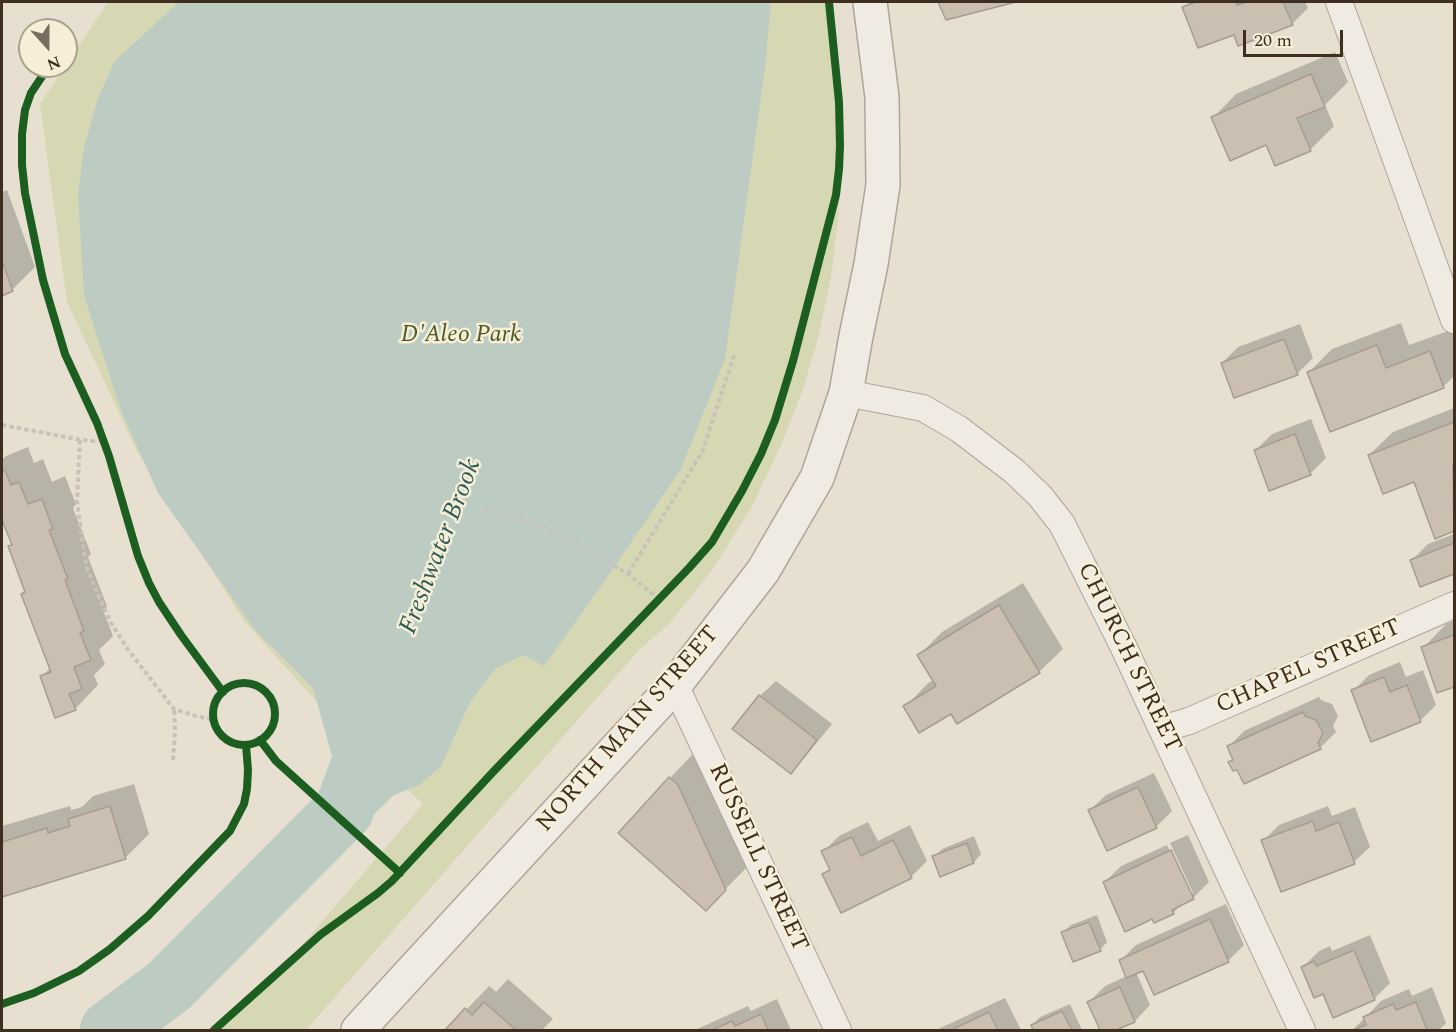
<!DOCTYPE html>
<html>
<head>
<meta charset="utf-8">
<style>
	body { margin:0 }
	#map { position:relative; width:1456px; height:1032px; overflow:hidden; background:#e7e0d1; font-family:Spectral,serif }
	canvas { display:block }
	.frame { position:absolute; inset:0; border:3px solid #3d2e20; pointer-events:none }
	.north { position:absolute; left:18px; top:18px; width:60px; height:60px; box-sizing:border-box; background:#f7eed8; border:2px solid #ada18e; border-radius:50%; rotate:159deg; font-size:16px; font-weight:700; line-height:24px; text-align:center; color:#3d2e20 }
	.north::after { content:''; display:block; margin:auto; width:21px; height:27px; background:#786c5e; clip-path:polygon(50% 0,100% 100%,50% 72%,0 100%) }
	.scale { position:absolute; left:1243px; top:30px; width:100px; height:27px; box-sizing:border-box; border:3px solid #3d2e20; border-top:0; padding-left:8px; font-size:18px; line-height:21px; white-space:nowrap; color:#3d2e20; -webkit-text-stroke:4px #f7eed8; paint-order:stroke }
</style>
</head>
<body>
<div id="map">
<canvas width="1456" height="1032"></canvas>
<div class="frame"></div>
<div class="north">N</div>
<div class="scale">20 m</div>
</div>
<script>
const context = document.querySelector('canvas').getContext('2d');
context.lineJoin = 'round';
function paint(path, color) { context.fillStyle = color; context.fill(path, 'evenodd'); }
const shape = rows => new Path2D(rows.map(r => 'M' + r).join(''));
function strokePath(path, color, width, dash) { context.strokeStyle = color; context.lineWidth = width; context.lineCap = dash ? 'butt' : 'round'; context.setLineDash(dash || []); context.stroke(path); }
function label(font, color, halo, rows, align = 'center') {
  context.font = font + ' Spectral,serif'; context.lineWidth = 5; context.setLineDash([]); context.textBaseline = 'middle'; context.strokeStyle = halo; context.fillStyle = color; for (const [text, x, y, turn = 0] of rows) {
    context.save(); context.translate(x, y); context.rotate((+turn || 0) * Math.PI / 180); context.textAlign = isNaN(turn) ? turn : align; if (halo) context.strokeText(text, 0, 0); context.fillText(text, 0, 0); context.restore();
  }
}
const green = shape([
	[108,2,829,2,837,73,840,175,838,220,831,277,818,338,803,389,782,443,752,506,715,566,671,622,639,650,306,1030,215,1030,234,1016,271,981,423,804,326,712,244,621,137,451,67,302,40,104]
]);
const water = shape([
	[179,2,771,2,765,67,725,359,681,469,608,576,544,666,523,655,495,669,470,702,441,766,418,786,394,795,362,826,321,790,334,763,313,688,256,631,158,493,120,408,84,295,78,194,84,148,97,101,115,61]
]);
const shadow = shape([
	[940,2,1010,2,947,18],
	[1190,2,1305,2,1308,8,1292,24,1184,7],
	[1335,52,1348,82,1325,105,1334,126,1311,149,1276,165,1266,143,1213,118,1236,94],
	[7,190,35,267,12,290,2,294,2,192],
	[1401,323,1409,345,1454,329,1454,376,1443,387,1309,372,1332,349],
	[1300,324,1313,358,1297,374,1222,363,1238,347],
	[1454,408,1454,530,1436,537,1415,480,1369,455,1393,432],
	[1311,419,1326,458,1310,474,1256,450,1272,434],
	[28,447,34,463,43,459,52,482,65,476,76,504,73,508,91,554,88,557,107,606,103,610,113,636,99,650,105,664,94,675,98,685,75,709,41,677,51,667,23,594,26,590,10,547,13,543,3,517,2,518,2,460,6,456],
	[1454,534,1454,572,1421,585,1412,560,1428,544],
	[1023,583,1063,649,1039,672,951,712,905,707,928,683,934,680,919,655,942,632],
	[1454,621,1454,685,1438,691,1423,648,1446,624],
	[1400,662,1406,677,1423,670,1436,705,1420,721,1353,691,1369,675],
	[776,681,832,724,806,756,791,772,760,696],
	[1319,697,1321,700,1332,704,1338,716,1333,726,1336,732,1320,748,1238,768,1230,763,1234,759,1228,747,1244,731],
	[693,754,701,761,749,865,706,909,670,778],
	[1154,773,1172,811,1156,827,1090,810,1106,795],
	[134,784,149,834,125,858,2,895,2,826,70,806,71,810,82,807,93,796],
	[1328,806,1332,816,1355,807,1370,847,1354,862,1263,841,1279,825],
	[868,822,878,841,910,825,927,861,911,877,824,874,831,868,823,852,839,836],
	[1188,835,1209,882,1193,898,1183,903,1173,913,1105,882,1121,866,1167,845,1190,893,1193,893,1170,843],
	[974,836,981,854,974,862,934,857,942,849],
	[1226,904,1244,945,1228,961,1144,969,1136,972,1150,1005,1135,1021,1112,1030,1101,1030,1089,1002,1105,986,1127,976,1120,961,1136,945],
	[1097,915,1107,942,1100,950,1063,933,1071,925],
	[1370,935,1390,983,1374,999,1303,967,1319,951,1330,946,1332,951],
	[508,979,553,1019,542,1030,447,1030,489,986,496,992],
	[1432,987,1446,1023,1439,1030,1353,1030,1381,1001,1409,989,1412,996],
	[1005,998,1021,1030,936,1030],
	[777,999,791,1030,695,1030,748,1006,751,1011],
	[1070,1004,1082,1030,1035,1030,1032,1025,1040,1017]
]);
const river = shape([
	[110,1030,169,986,344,810,373,733]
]);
const building = shape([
	[938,2,1016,2,946,20,938,2],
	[1196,2,1236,2,1237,5,1247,2,1283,2,1293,25,1238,46,1234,35,1198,48,1182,7,1196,2],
	[1311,74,1325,107,1297,118,1311,151,1275,166,1266,145,1230,161,1211,117,1311,74],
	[2,261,13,291,2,296,2,261],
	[1284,339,1298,375,1234,398,1221,363,1284,339],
	[1377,345,1386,368,1430,351,1444,388,1330,432,1307,372,1377,345],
	[1454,422,1454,465,1453,465,1454,531,1435,539,1414,482,1383,494,1368,455,1454,422],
	[1295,434,1311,475,1269,491,1254,450,1295,434],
	[5,470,11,485,19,482,28,504,42,499,53,529,49,530,68,579,65,580,84,631,80,633,91,660,74,667,82,689,69,694,76,710,55,718,40,676,51,672,21,594,25,592,8,546,12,545,2,520,2,471,5,470],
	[1454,543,1454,574,1420,587,1410,560,1454,543],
	[999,605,1040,673,957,724,951,714,919,733,903,706,936,686,917,655,999,605],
	[1454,635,1454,687,1437,693,1421,647,1454,635],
	[1384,677,1390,692,1407,685,1421,722,1371,742,1351,690,1384,677],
	[759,695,817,740,791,774,732,729,759,695],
	[1303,712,1305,716,1316,720,1323,733,1318,743,1321,749,1244,784,1237,770,1233,771,1228,762,1233,760,1227,746,1303,712],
	[669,777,678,785,726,890,706,911,618,833,669,777],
	[1138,787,1157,828,1107,851,1088,810,1138,787],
	[110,806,126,859,2,897,2,842,47,828,48,833,70,826,68,819,110,806],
	[1313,821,1316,831,1339,822,1355,864,1281,892,1261,840,1313,821],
	[852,837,861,856,893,840,912,878,841,913,822,874,830,870,821,851,852,837],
	[967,843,974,863,940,877,932,856,967,843],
	[1171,850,1194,899,1172,910,1174,914,1154,923,1152,919,1125,932,1103,882,1171,850],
	[1210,919,1229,962,1154,995,1143,971,1126,978,1119,960,1210,919],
	[1089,922,1101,951,1073,962,1061,932,1089,922],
	[1354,950,1375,1000,1333,1018,1323,994,1314,998,1301,967,1314,961,1316,966,1354,950],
	[1120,987,1135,1022,1116,1030,1100,1030,1087,1002,1120,987],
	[484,1002,516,1030,445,1030,465,1008,472,1015,484,1002],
	[1416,1002,1427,1030,1353,1030,1366,1025,1363,1017,1393,1004,1396,1010,1416,1002],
	[1062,1011,1072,1030,1033,1030,1031,1025,1062,1011],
	[989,1012,998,1030,951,1030,989,1012],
	[761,1014,768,1030,712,1030,732,1021,735,1026,761,1014]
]);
const path = shape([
	[2,425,82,440,93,441,103,439],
	[80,440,77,501,83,546,87,568,96,590,111,623,129,651,174,709,196,716,214,720],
	[484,509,538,524,587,549,628,574,659,599],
	[628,574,702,452,735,353],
	[173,760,175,730,174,709]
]);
const minor = shape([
	[1339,2,1454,320],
	[846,393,923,408,959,429,1014,471,1040,496,1062,524,1124,648,1302,1030],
	[675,685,838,1030],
	[1162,729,1189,721,1454,605]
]);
const tertiary = shape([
	[358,1030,675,685,763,571,817,478,846,393,856,336,871,264,883,185,882,97,870,2]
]);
const cycleway = shape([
	[49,66,31,93,25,110,22,134,22,165,25,193,43,280,65,354,97,423,109,456,138,556,149,583,159,602,181,635,223,692],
	'213 714a31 31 0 1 1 62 0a31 31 0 1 1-62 0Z',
	[260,740,276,761,400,873],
	[2,1004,34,993,79,971,110,949,148,916,230,831,244,804,247,789,248,770,246,745],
	[214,1030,320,935,378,893,392,881,493,772,689,568,712,542,742,491,761,454,775,420,793,361,836,195,839,169,840,146,839,102,829,2]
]);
const parkNames = [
	["D'Aleo Park",461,336]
];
const streetNames = [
	["CHURCH STREET",1128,658,64],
	["CHAPEL STREET",1309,668,-24],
	["NORTH MAIN STREET",629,730,-49],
	["RUSSELL STREET",757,858,65]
];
const waterNames = [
	["Freshwater Brook",442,547,-69]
];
paint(green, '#d6d7b3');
paint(water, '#bcccc2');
paint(shadow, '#0003');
strokePath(river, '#bcccc2', 60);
paint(building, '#cbbfb2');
strokePath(building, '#a89c90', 1.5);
strokePath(minor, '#ada599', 28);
strokePath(tertiary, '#ada599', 36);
strokePath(path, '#c8c2b9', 4, [4.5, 3]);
strokePath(minor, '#efebe3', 26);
strokePath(tertiary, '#efebe3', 33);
strokePath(cycleway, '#1b5e20', 8);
label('italic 24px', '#4d5a26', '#f7eed8', parkNames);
label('24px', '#3d2e20', '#f7eed8', streetNames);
label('italic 26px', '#2f5d5a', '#f7eed8', waterNames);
</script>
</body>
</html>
